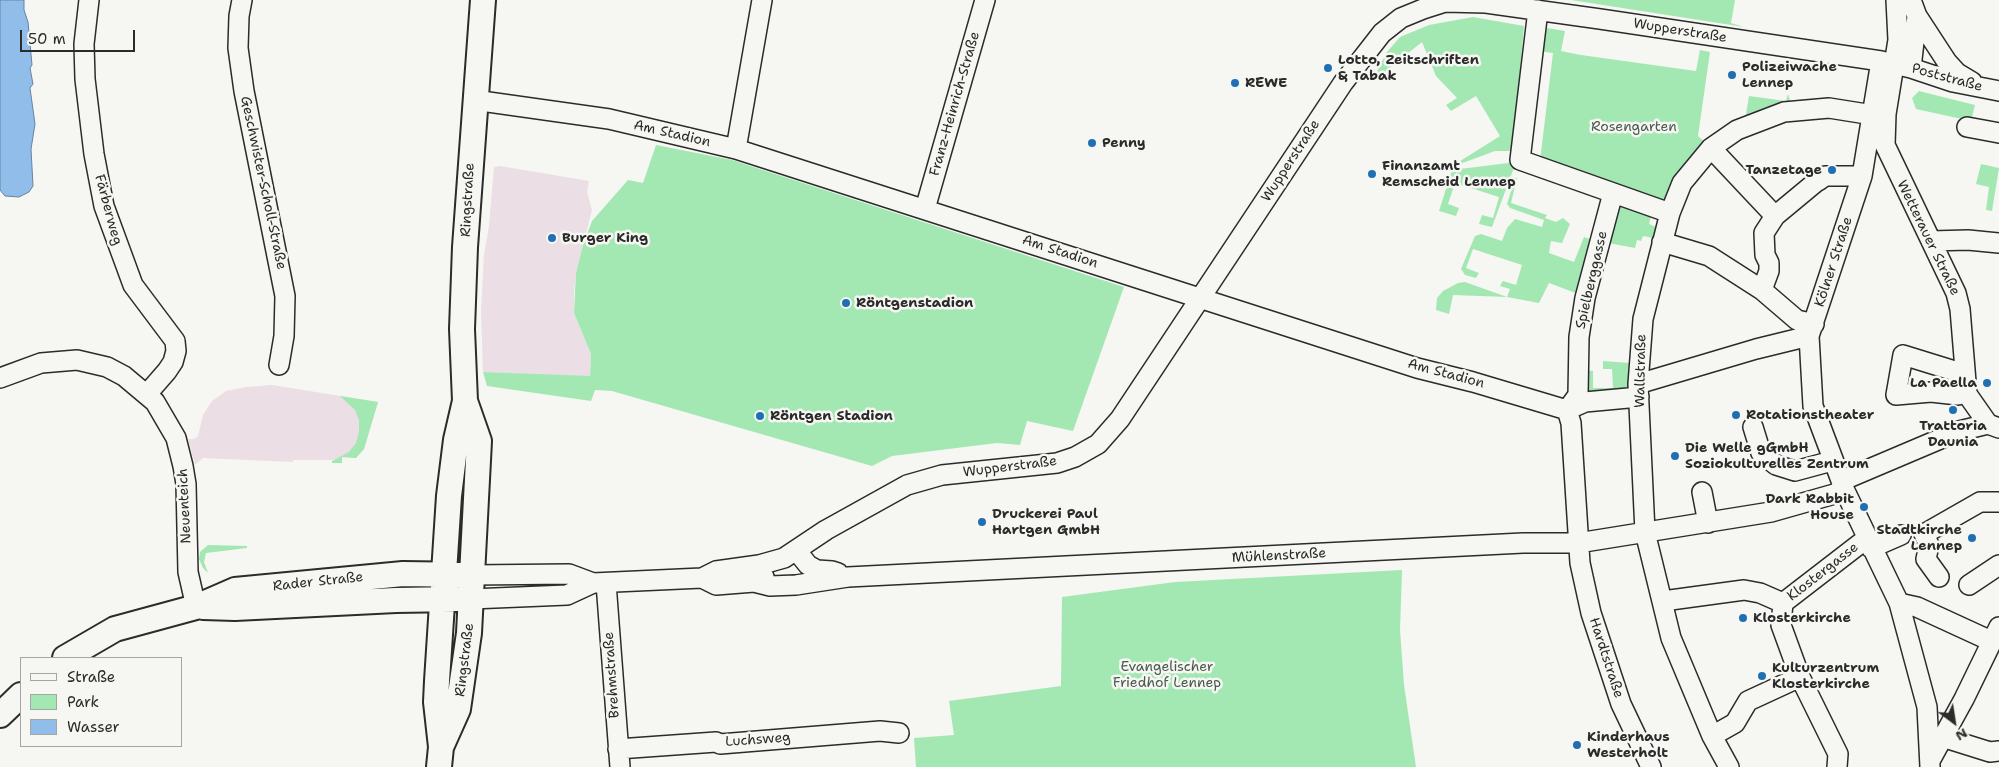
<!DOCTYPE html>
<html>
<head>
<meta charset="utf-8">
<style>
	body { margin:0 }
	#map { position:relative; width:1999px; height:767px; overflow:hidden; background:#f6f6f2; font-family:"Shantell Sans",sans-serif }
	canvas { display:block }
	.legend { position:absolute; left:20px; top:657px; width:162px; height:90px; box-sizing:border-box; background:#f6f6f2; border:1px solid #a5a5a2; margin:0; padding:6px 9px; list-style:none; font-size:15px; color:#2b2b2b }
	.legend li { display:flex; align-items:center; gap:10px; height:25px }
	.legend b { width:25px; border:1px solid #a5a5a2 }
	.north { position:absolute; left:1929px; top:697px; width:50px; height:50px; -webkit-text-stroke:4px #f6f6f2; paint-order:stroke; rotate:149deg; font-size:14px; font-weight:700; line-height:20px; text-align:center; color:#2b2b2b }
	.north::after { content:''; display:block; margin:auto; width:18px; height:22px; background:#2b2b2b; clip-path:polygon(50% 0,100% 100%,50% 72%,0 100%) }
	.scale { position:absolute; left:20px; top:30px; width:115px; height:22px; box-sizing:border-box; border:2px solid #2b2b2b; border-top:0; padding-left:6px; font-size:15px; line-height:18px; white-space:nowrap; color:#2b2b2b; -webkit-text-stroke:4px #f6f6f2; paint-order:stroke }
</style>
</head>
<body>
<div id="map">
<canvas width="1999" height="767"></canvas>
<ul class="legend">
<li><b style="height:6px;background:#f6f6f2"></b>Straße</li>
<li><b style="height:14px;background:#a3e8b3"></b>Park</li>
<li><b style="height:14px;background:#90bdea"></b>Wasser</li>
</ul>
<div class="north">N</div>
<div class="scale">50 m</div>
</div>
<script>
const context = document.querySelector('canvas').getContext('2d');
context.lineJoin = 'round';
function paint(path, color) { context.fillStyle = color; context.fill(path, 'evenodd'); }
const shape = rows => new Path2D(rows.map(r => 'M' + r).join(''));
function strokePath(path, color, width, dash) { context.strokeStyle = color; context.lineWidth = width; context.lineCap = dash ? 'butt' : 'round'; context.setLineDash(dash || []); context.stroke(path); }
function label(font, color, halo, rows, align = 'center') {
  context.font = font + ' "Shantell Sans",sans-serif'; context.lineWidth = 5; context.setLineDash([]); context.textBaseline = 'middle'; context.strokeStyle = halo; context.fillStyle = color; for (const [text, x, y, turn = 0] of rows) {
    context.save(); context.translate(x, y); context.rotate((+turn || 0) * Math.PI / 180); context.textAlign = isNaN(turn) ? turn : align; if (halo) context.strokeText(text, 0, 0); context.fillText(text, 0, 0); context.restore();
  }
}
const built = shape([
	[500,166,589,181,587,192,592,210,576,273,574,293,574,313,591,354,590,377,483,372,481,310,484,255,489,226,494,167],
	[272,385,378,402,364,449,356,458,342,457,332,460,293,460,293,462,203,458,195,465,188,439,194,439,198,436,203,415,212,401,226,391,247,387]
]);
const green = shape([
	[1571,0,1735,0,1731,23,1744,27],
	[1473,17,1524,26,1513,151,1495,151,1449,168,1500,136,1476,96,1451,111,1446,105,1457,98,1436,76,1422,42,1377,78,1374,77,1387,52,1400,37,1429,25],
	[1541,27,1565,31,1561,51,1581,55,1696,71,1700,50,1710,52,1698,136,1707,144,1669,206,1540,161,1553,53,1538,51],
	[1919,91,1975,105,1971,121,1916,109,1912,98],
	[1788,94,1792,107,1745,120,1749,96,1786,101],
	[656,145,732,160,1124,287,1073,431,1027,421,1020,445,997,443,892,456,872,466,612,391,595,390,591,401,487,386,483,372,590,376,591,354,574,313,576,273,583,245,592,221,628,180,643,183],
	[1516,162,1492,227,1479,224,1482,215,1493,218,1499,197,1455,183,1448,204,1459,208,1456,216,1439,211,1452,170],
	[1981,164,1999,168,1992,211,1986,210,1989,187,1976,184],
	[1515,178,1517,178,1511,203,1547,215,1545,218,1556,222,1563,218,1570,224,1562,243,1551,241,1549,253,1574,262,1584,237,1598,242,1581,295,1549,283,1539,303,1507,297,1453,295,1449,314,1436,310,1437,298,1443,291,1458,283,1465,282,1507,297,1510,289,1500,286,1503,281,1516,285,1522,265,1473,249,1466,268,1479,273,1476,278,1465,275,1461,269,1475,236,1481,234,1502,241,1507,228,1515,219,1542,227,1544,220,1510,208,1507,204],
	[1615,199,1651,216,1649,224,1659,228,1659,239,1643,236,1641,241,1637,240,1635,248,1603,242],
	[1603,361,1630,363,1630,391,1582,394,1582,370,1593,371,1593,388,1613,388,1612,369,1603,369],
	[340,396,378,402,364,449,356,458,342,457,342,463,332,463,332,461,349,452,356,443,359,432,359,420,355,410],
	[208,545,247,546,247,548,206,553,204,562,208,573,203,568,199,559,200,552],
	[1402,570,1400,630,1404,685,1416,767,916,767,914,738,954,735,949,701,1061,686,1062,597,1175,582]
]);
const water = shape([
	[0,0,24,0,24,10,28,22,32,65,30,68,33,84,30,88,35,124,31,149,33,186,29,192,19,197,5,196,0,190,0,0]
]);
const minor = shape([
	[89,0,84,44,85,79,94,154,104,206,133,285,175,341,176,351,173,362,167,371,147,394],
	[242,0,239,16,238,48,244,91,285,296,284,336,279,365],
	[1896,0,1898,40,1886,114,1885,145,1956,293,1960,309,1967,394,1988,424,1999,428],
	[1538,10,1520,160,1670,213],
	[1917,16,1947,62,1957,73,1972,82],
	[1881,61,1862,176,1809,336,1813,406,1845,491,1899,603,1927,707,1930,767],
	[1911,68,1917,16,1911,0],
	[474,100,609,119,736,149,1417,368,1473,382,1567,410,1585,402,1639,397],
	[1967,127,1999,133],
	[1711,148,1775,216],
	[736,149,762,0],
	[1818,181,1825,176,1862,176],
	[925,209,985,0],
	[1931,241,1968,240,1999,243],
	[1662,242,1709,256,1762,290],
	[1814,324,1797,320,1762,290,1769,271,1769,263,1765,255,1764,233,1775,216,1816,182],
	[1903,355,1958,372,1958,395,1931,392,1896,395,1903,355],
	[0,378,41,363,77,360,107,367,124,376,155,402,176,438,183,466,186,484,188,572,196,607],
	[1638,384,1756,349,1809,336],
	[1567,410,1571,423,1580,563,1591,613,1621,704,1651,767],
	[1567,410,1578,395,1579,337,1585,298,1613,193],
	[1753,427,1761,453,1776,465,1795,471,1832,461],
	[1841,481,1959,431,1988,424],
	[1702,492,1708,523],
	[1871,548,1901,535],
	[796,550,808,565,817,570,832,571,838,573],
	[472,575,569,574,593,583,702,578,716,585,754,582,764,577],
	[1939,577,1926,559,1929,545,1924,534,1980,502,1999,502],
	[702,578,716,571,759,565,784,558,826,530,907,485,942,475,1057,463,1075,457,1098,444,1120,419,1343,83,1382,33,1401,18,1423,9,1445,2,1486,3,1600,19,1881,61,1911,68,1953,82,1999,91],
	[754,582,770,586,796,585,848,577,1523,543,1578,543,1771,512,1845,491],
	[606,583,620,767],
	[1969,585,1999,565],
	[471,599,567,595,593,583],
	[1663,601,1744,590,1760,593,1783,603],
	[1783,603,1781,625,1800,677,1838,754,1837,767],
	[1783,603,1866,539],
	[1899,603,1917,607,1991,641],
	[1712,736,1735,723,1748,701,1800,677],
	[1942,737,1990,752,1999,751],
	[618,749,716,742,720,744,880,731,899,733],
	[1931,759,1964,699,1999,627],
	[1729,767,1712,736,1671,638,1645,532,1638,384,1643,319,1670,213,1682,183,1711,148,1737,130,1784,112,1829,108,1873,115]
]);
const major = shape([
	[203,607,235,608,396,600,457,599],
	[65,658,115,629,196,607,235,590,403,574,472,575],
	[0,715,21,695],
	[441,747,458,709,469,633,479,441,465,401],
	[439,767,441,747,436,702,437,681,449,496,456,440,465,401,462,329,465,247,483,0]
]);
const markers = [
	[1328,68,5,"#1f6fb2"],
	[1732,75,5,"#1f6fb2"],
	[1235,83,5,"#1f6fb2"],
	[1092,143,5,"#1f6fb2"],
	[1832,170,5,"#1f6fb2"],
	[1372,174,5,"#1f6fb2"],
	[552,238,5,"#1f6fb2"],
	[846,303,5,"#1f6fb2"],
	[1987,383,5,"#1f6fb2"],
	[1953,410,5,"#1f6fb2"],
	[1736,415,5,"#1f6fb2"],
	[760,416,5,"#1f6fb2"],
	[1675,456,5,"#1f6fb2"],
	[1864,507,5,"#1f6fb2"],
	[982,522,5,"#1f6fb2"],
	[1972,538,5,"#1f6fb2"],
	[1743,618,5,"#1f6fb2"],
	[1762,676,5,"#1f6fb2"],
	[1577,745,5,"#1f6fb2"]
];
const streetNames = [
	["Wupperstraße",1680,31,9],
	["Poststraße",1947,78,15],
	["Franz-Heinrich-Straße",955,104,-74],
	["Am Stadion",672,134,13],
	["Wupperstraße",1291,161,-57],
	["Geschwister-Scholl-Straße",263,183,78],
	["Ringstraße",468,200,-87],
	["Färberweg",108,210,75],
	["Wetterauer Straße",1928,238,64],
	["Am Stadion",1060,252,18],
	["Kölner Straße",1834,262,-72],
	["Spielberggasse",1592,280,-77],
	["Wallstraße",1641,371,-89],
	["Am Stadion",1446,374,15],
	["Wupperstraße",1010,467,-7],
	["Neuenteich",185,506,-93],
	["Mühlenstraße",1279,556,-3],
	["Klostergasse",1823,572,-38],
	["Rader Straße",318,582,-6],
	["Hardtstraße",1606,658,72],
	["Ringstraße",465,660,-83],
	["Brehmstraße",612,675,-94],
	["Luchsweg",758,740,-4]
];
const poiNames = [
	["Lotto, Zeitschriften",1338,60],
	["& Tabak",1338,76],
	["Polizeiwache",1742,67],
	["Lennep",1742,83],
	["REWE",1245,83],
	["Penny",1102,143],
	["Finanzamt",1382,166],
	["Remscheid Lennep",1382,182],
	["Tanzetage",1822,170,"right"],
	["Burger King",562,238],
	["Röntgenstadion",856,303],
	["La Paella",1977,383,"right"],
	["Rotationstheater",1746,415],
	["Röntgen Stadion",770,416],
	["Trattoria",1953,426,"center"],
	["Daunia",1953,442,"center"],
	["Die Welle gGmbH",1685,448],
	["Soziokulturelles Zentrum",1685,464],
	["Dark Rabbit",1854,499,"right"],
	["House",1854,515,"right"],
	["Druckerei Paul",992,514],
	["Hartgen GmbH",992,530],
	["Stadtkirche",1962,530,"right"],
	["Lennep",1962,546,"right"],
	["Klosterkirche",1753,618],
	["Kulturzentrum",1772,668],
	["Klosterkirche",1772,684],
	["Kinderhaus",1587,737],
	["Westerholt",1587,753]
];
const parkNames = [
	["Rosengarten",1634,127],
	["Evangelischer",1167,667],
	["Friedhof Lennep",1167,683]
];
paint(built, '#ebdee5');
paint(green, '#a3e8b3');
paint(water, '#90bdea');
strokePath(water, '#68839e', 1);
strokePath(minor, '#2b2b2b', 22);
strokePath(major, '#2b2b2b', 28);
strokePath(minor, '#f6f6f2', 19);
strokePath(major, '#f6f6f2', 24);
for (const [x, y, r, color] of markers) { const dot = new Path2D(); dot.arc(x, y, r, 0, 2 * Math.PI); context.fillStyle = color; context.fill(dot); strokePath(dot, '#f6f6f2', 2); }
label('14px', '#2b2b2b', '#f6f6f2', streetNames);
label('bold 14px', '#2b2b2b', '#f6f6f2', poiNames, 'left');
label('14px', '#495a4d', '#f6f6f2', parkNames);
</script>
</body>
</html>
